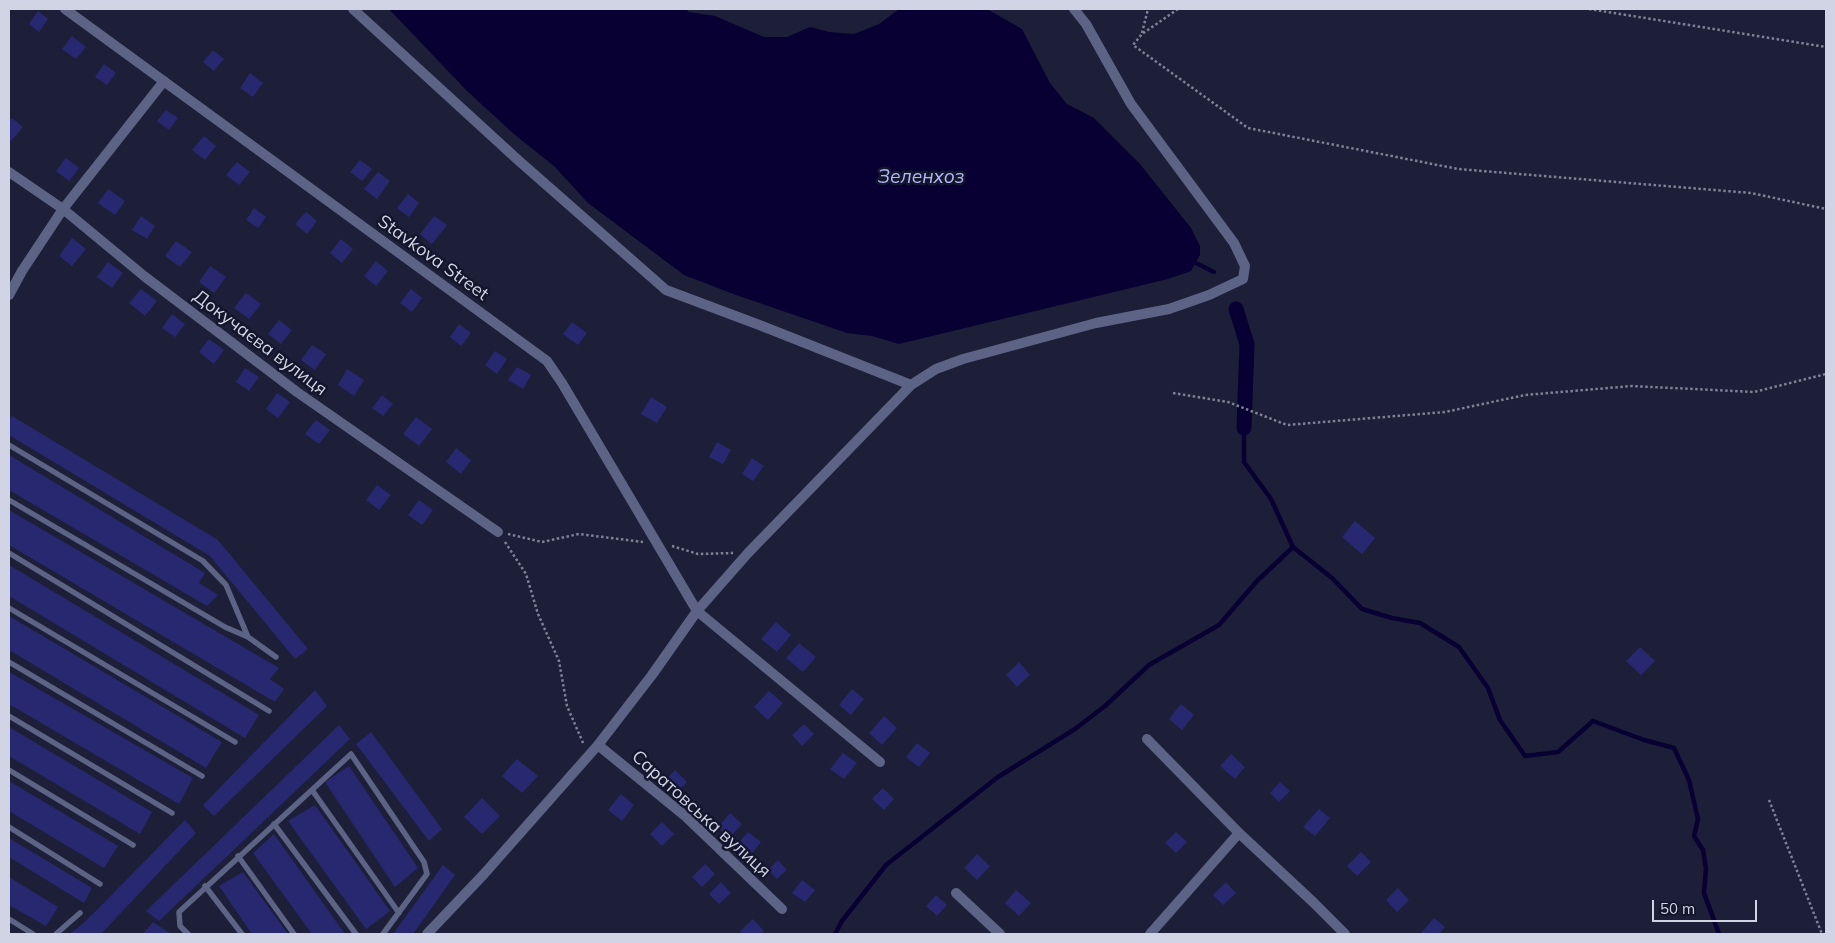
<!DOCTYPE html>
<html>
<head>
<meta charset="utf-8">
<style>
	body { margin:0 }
	#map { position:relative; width:1835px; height:943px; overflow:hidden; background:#1c1f37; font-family:Mulish,sans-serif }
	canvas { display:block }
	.frame { position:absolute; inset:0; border:10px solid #d1d4e4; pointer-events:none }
	.scale { position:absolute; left:1652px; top:900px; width:105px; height:22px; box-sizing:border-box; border:2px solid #d1d4e4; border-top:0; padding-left:6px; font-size:15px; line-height:18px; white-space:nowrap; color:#d1d4e4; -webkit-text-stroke:4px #13162d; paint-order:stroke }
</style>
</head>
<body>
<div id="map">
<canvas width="1835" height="943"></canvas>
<div class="frame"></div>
<div class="scale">50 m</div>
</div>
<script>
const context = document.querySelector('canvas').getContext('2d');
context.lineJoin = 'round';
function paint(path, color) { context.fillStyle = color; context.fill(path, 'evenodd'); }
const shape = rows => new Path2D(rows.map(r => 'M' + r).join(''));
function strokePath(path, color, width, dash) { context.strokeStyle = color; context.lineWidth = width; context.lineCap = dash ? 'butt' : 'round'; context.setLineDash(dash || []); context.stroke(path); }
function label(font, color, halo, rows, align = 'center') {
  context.font = font + ' Mulish,sans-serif'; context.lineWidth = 5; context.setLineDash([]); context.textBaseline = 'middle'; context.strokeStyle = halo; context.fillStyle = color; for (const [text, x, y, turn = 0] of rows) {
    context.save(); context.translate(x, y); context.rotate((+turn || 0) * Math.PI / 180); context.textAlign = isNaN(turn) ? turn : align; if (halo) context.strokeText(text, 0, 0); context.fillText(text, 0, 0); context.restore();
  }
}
const water = shape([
	[389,9,686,9,689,12,715,16,764,37,787,37,810,27,829,32,854,34,879,24,899,9,987,9,1022,29,1050,83,1067,104,1094,118,1140,164,1191,228,1200,246,1200,255,1191,271,1168,279,899,344,872,336,847,333,736,295,684,275,588,203,554,166,515,135,467,91]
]);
const stream = shape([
	[1190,260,1214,272],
	[1244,428,1244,462,1271,499,1293,547,1332,578,1362,609,1392,618,1420,623,1459,647,1488,688,1500,720,1525,756,1558,752,1593,721,1644,740,1674,748,1689,780,1698,819,1694,836,1703,850,1706,869,1704,893,1719,934],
	[835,934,842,921,886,865,998,777,1075,729,1105,706,1149,665,1219,625,1257,581,1293,547]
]);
const canal = shape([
	[1236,309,1247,344,1244,428]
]);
const building = shape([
	[38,11,48,19,39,32,29,24],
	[72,36,86,47,76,59,62,49],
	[213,50,224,59,214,71,203,62],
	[104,64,116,73,107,85,95,77],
	[250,73,263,83,253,97,240,88],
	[166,110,178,118,169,130,157,121],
	[12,118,23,127,11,141,9,139,9,122],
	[204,136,216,146,205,160,192,150],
	[66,158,79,168,69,181,56,171],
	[360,160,372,169,362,181,350,172],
	[237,162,250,172,239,185,226,175],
	[378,172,390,181,377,199,364,189],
	[108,189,125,201,115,215,98,203],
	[408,194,419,203,409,217,397,208],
	[254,208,266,217,258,228,246,220],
	[306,212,317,221,307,234,295,224],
	[141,216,155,226,147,239,132,230],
	[434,216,447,225,432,244,420,234],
	[72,238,86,249,72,266,59,256],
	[341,239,353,249,342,263,330,253],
	[176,241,192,252,180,267,165,256],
	[376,261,388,271,376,286,364,276],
	[108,262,123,273,112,288,97,277],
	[210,266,226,277,214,293,199,282],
	[141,289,157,301,145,316,129,303],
	[411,289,422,298,412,312,400,303],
	[246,293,261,304,249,319,234,308],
	[172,314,185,324,175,337,162,328],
	[279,320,292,330,281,344,268,334],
	[572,322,587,333,578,345,563,334],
	[459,324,471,333,461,346,450,337],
	[209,339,224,350,214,364,199,352],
	[312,345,326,354,315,370,301,360],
	[495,351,507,359,497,374,485,365],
	[517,367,531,375,523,389,508,380],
	[245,368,259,377,249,391,236,382],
	[347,369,364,380,354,396,338,385],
	[277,393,290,402,278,418,266,409],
	[382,395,393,404,383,416,372,408],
	[651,397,667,407,657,423,641,414],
	[12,416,218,540,308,649,295,659,210,556,9,435,9,421],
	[416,417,432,429,419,446,403,434],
	[316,420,330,430,319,444,305,434],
	[717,442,731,450,723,464,709,457],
	[456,448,471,460,461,474,446,462],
	[9,455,205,573,199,583,218,595,207,606,9,490],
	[752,458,764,466,753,481,742,474],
	[377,485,391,495,379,510,366,500],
	[419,500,433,510,422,525,408,515],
	[9,510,279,668,270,679,284,689,275,702,9,545],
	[1355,521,1375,538,1362,554,1342,537],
	[9,565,259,715,245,738,9,596],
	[9,616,222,742,206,768,9,650],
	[776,622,791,635,777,652,761,639],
	[799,643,816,657,803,672,786,658],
	[1640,647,1655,661,1641,675,1626,661],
	[1019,662,1030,675,1017,687,1006,675],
	[9,672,193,778,179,804,9,704],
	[852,689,864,699,851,715,839,705],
	[315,690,327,706,214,816,203,805],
	[769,691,783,703,768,720,754,707],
	[1181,704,1194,715,1182,730,1169,719],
	[884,716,897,728,882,745,869,733],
	[804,724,814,734,802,746,792,735],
	[339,725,350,739,159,921,146,911],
	[9,727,152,812,140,834,9,756],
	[371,732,442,829,429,841,356,744],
	[917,743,930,753,919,767,906,757],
	[843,753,857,763,844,779,830,769],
	[1231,754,1245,767,1235,779,1220,766],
	[517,759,538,776,522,793,502,776],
	[349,766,418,868,395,887,325,782],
	[675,770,687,782,677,792,665,781],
	[9,781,118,846,104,868,9,811],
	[1280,782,1290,791,1279,802,1270,793],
	[883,788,894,799,884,810,872,799],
	[621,794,634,805,622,821,608,810],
	[482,798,500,816,482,834,464,817],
	[315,805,390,911,366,929,288,821],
	[1319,809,1330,818,1315,836,1303,827],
	[730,813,742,824,729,838,718,827],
	[185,820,196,833,101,934,70,934,88,919],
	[662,822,674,834,662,846,650,834],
	[748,832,761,842,750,856,737,845],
	[1176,832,1187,842,1176,853,1165,843],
	[274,834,345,934,312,934,253,853],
	[9,838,92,888,84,903,9,857],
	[1361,852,1371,862,1357,876,1347,866],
	[977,854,990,866,977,880,964,868],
	[778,860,787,870,777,879,768,870],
	[705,864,715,874,702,887,692,877],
	[443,865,455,875,413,934,393,934],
	[243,872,288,934,252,934,219,886],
	[9,877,58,907,46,926,9,905],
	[802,880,815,890,805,902,792,893],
	[721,882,731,893,719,904,709,894],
	[1226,882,1236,893,1223,905,1213,895],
	[1398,888,1409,900,1397,912,1386,900],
	[1016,890,1031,903,1019,916,1005,903],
	[936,895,947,905,937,916,926,906],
	[1434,918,1445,927,1439,934,1423,934,1421,933],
	[753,919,764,931,761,934,743,934,740,931],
	[153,922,171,934,143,934]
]);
const path = shape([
	[1178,9,1142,34,1133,45,1248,128,1458,169,1751,193,1826,209],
	[1589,9,1826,47],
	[1142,33,1148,9],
	[1173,393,1228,402,1287,425,1445,412,1525,395,1632,386,1754,392,1826,374],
	[508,534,542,542,579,534,643,542],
	[505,542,526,574,538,614,559,661,567,706,584,745],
	[672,546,698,554,733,553],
	[1769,800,1822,934]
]);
const lane = shape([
	[9,445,203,561,226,585,248,637,276,657],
	[9,500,225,627,248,637],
	[9,553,269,711],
	[9,608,235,742],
	[9,662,202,776],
	[9,716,172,813],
	[9,770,133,845],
	[312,790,399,913],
	[274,824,356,934],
	[9,827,100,884],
	[238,856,294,934],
	[205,886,242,934],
	[9,919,33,934],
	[56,934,80,913],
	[188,934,180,926,179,912,351,754,424,862,427,874,383,934]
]);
const street = shape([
	[65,9,547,361,562,383,697,611,880,762],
	[353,9,518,160,666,290,762,326,911,385],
	[9,172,63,209,144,276,297,392,498,532],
	[9,295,22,271,63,209,164,81],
	[1147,739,1239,833,1313,902,1345,934],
	[598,745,684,815,782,909],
	[956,893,1000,934],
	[427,934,484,874,598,745,652,675,697,611,748,553,911,385,936,369,963,359,1096,323,1169,309,1209,295,1243,279,1245,266,1234,243,1131,104,1086,24,1074,9],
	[1150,934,1239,833]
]);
const streetNames = [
	["Stavkova Street",433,258,36],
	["Докучаєва вулиця",260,343,37],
	["Саратовська вулиця",701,814,42]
];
const waterNames = [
	["Зеленхоз",921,177]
];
paint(water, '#080033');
strokePath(stream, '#080033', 4.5);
strokePath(canal, '#080033', 15);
paint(building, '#282870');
strokePath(path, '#7f8295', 2.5, [2.5, 2.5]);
strokePath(lane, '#5d6385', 5.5);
strokePath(street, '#5d6385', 10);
label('18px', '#d1d4e4', '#13162d', streetNames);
label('italic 19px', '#b0bafa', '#13162d', waterNames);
</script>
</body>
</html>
